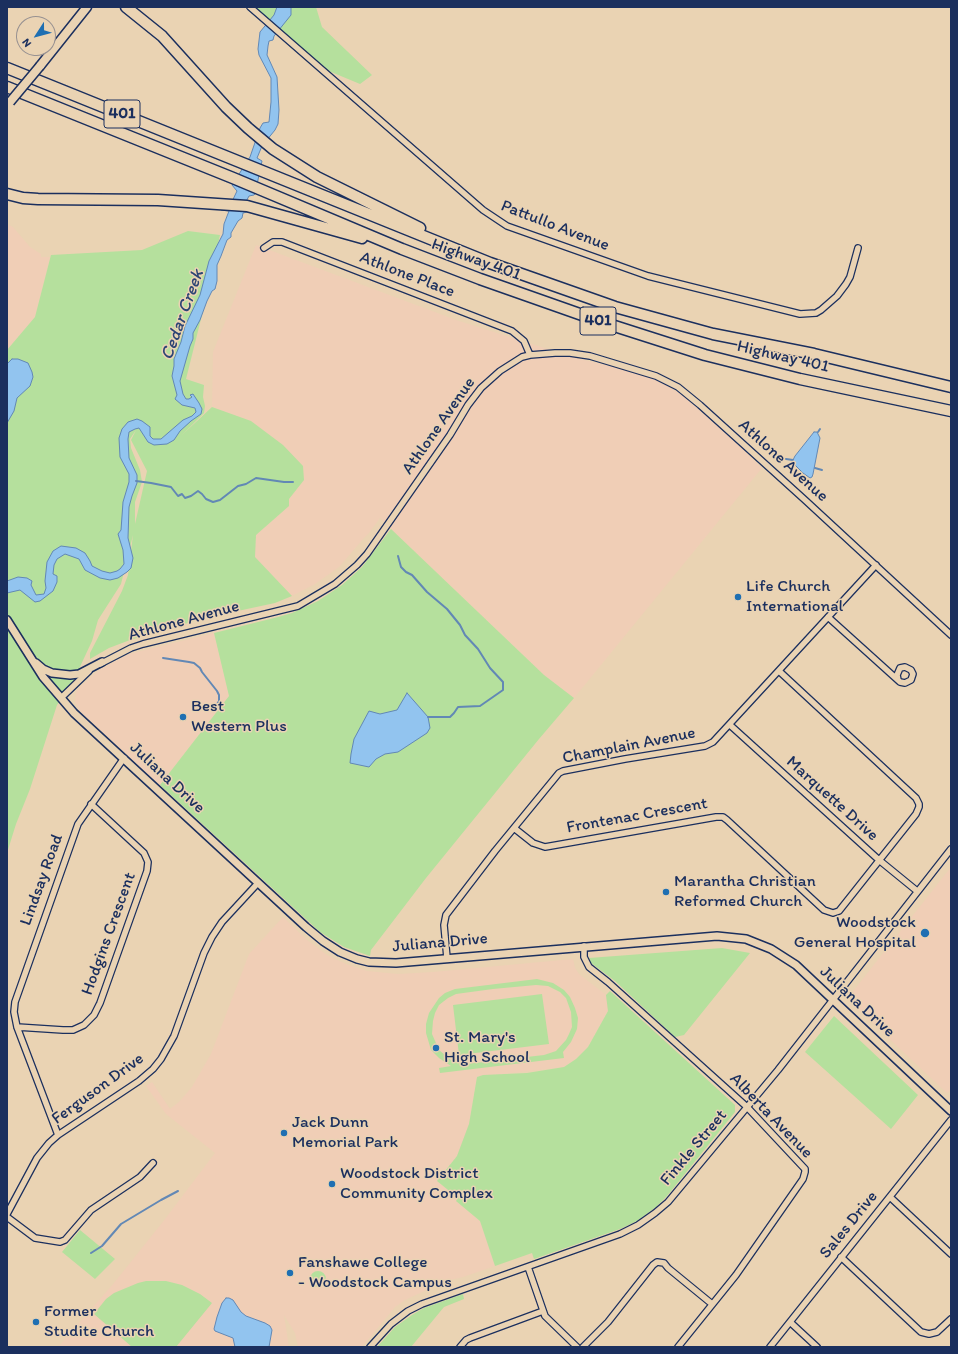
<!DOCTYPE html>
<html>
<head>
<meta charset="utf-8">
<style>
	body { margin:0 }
	#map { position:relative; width:958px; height:1354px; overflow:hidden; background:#ead3b3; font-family:Itim,sans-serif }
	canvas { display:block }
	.frame { position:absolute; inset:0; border:8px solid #1b2f5e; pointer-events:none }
	.north { position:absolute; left:16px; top:16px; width:40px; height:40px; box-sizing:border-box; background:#ead3b3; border:1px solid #979191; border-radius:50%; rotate:234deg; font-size:11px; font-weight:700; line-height:16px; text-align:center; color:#1b2f5e }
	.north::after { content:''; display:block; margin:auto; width:14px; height:18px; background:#1f6fb2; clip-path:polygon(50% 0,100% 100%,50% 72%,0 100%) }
</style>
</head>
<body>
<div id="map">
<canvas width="958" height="1354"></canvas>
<div class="frame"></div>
<div class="north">N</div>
</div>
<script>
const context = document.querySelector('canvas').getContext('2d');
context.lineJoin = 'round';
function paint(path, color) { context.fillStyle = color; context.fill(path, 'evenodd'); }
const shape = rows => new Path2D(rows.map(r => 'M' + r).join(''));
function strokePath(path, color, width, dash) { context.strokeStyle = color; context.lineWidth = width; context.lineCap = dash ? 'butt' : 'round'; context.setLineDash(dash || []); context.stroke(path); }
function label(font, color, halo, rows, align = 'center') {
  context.font = font + ' Itim,sans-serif'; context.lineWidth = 3; context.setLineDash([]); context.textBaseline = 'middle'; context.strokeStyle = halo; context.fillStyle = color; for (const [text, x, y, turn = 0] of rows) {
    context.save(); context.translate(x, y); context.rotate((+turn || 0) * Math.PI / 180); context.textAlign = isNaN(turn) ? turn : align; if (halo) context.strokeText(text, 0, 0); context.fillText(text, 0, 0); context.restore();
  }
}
const built = shape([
	[7,224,13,227,30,247,41,254,41,257,50,257,35,317,7,350],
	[256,245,456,320,576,358,614,367,656,380,681,394,735,442,762,468,574,698,544,675,380,518,369,533,364,538,339,567,315,584,292,596,254,557,256,535,289,506,289,499,304,480,251,421,212,407,213,352],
	[214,633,229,696,160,785,79,710,75,702,76,692,80,687,99,670,129,654],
	[951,867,951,1089,947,1093,847,999],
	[283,917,307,940,327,955,346,964,367,971,398,974,433,972,573,959,575,968,579,974,606,995,608,1011,588,1047,576,1059,564,1067,477,1077,469,1124,457,1156,437,1181,458,1199,456,1201,480,1221,495,1266,463,1277,446,1281,405,1300,395,1307,362,1347,298,1347,295,1333,284,1315,289,1347,58,1347,114,1283,162,1223,215,1153,166,1114,146,1086,152,1082,170,1109,179,1102,192,1087,211,1054,249,954]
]);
const green = shape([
	[254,7,316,7,322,27,372,75,360,84,324,69],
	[188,231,220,235,207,295,186,379,204,385,203,397,205,406,204,413,182,435,212,407,251,421,283,445,303,466,304,480,289,499,289,506,256,535,255,557,292,596,275,603,205,618,130,640,109,648,90,659,90,653,122,591,128,575,133,535,121,584,98,620,92,641,72,684,57,705,30,789,16,824,7,853,7,350,35,317,51,255,142,250],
	[136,430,131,440,147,471,135,524,135,502,142,482,140,470,131,448,130,439],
	[391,529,544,675,574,698,539,739,426,878,371,950,370,956,344,947,320,932,160,785,229,696,214,633,278,617,292,613,318,601,342,585,362,567],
	[722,948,750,953,684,1035,675,1037,615,981,591,963,589,958],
	[537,979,553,983,564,990,570,997,575,1008,578,1018,577,1029,571,1042,563,1052,564,1058,440,1073,439,1068,451,1066,439,1058,431,1050,426,1033,426,1024,429,1013,439,998,445,993,455,989],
	[536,985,548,986,560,992,566,998,571,1012,572,1027,569,1034,566,1040,556,1051,544,1055,466,1064,452,1061,439,1050,432,1034,433,1021,435,1013,439,1005,448,998,456,994,493,989],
	[610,991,735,1105,735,1112,667,1196,656,1207,637,1221,620,1229,534,1259,532,1253,495,1266,480,1221,456,1201,458,1198,437,1181,457,1156,469,1124,477,1077,483,1075,527,1073,564,1067,576,1059,588,1047,608,1011,606,995],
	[542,994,549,1044,459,1055,453,1005],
	[834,1016,918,1095,891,1129,805,1052],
	[80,1230,115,1259,95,1279,62,1252],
	'310 1279a8 8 0 1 1 16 0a8 8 0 1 1-16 0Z',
	[146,1281,166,1281,182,1285,200,1294,212,1303,176,1347,132,1347,94,1314,106,1299,114,1293,138,1283],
	[463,1294,464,1299,444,1307,411,1347,377,1347,395,1327,412,1315,424,1308]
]);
const water = shape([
	[277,7,291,7,291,15,274,36,273,40,269,41,268,46,267,55,277,77,279,110,278,124,275,130,262,146,257,158,262,161,255,194,254,195,249,196,242,209,252,211,243,213,242,218,238,221,231,233,231,237,227,240,221,256,217,265,217,281,215,289,212,291,207,301,200,320,193,333,193,339,190,346,180,381,183,394,186,399,189,399,192,397,190,395,193,394,199,403,202,409,201,414,191,421,180,431,174,440,167,444,154,445,148,442,139,428,135,429,129,432,128,439,129,458,137,475,137,483,132,496,129,507,128,538,133,558,131,568,127,572,118,578,110,580,100,578,85,570,79,559,65,554,57,559,54,565,53,574,57,576,57,582,53,591,40,601,35,602,20,590,7,593,7,581,18,577,27,578,32,581,31,585,36,595,44,594,46,588,45,581,47,562,53,551,61,546,76,548,85,553,90,561,92,566,102,571,110,573,117,571,120,569,124,564,123,550,118,534,121,530,123,502,129,482,129,474,120,457,119,438,122,429,128,422,137,419,142,421,150,427,150,436,153,439,161,439,183,420,192,416,196,412,195,408,182,405,175,399,177,395,172,376,174,366,174,359,181,342,185,326,200,295,209,261,223,234,224,224,229,211,221,210,219,208,229,208,237,191,232,185,250,157,260,128,263,123,269,122,271,102,271,78,259,55,258,49,260,32,274,15,277,7],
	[12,359,18,359,28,363,32,372,33,377,30,386,17,398,14,411,7,423,7,364,12,359],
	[814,432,817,432,820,438,813,474,812,477,810,478,803,473,792,462,795,456,814,432],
	[407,693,428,717,430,728,427,733,398,752,385,754,376,759,369,767,350,763,351,754,354,739,369,711,380,714,397,710,407,693],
	[226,1298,229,1298,233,1300,241,1312,246,1316,265,1323,270,1326,272,1330,269,1347,235,1347,233,1338,215,1331,214,1329,217,1317,222,1303,226,1298]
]);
const stream = shape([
	[818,432,820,429],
	[786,459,793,460],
	[815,468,822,470],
	[136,481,151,483,171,487,178,496,182,494,185,498,191,496,198,491,202,494,206,499,213,502,220,500,238,486,246,484,256,478,284,482,293,482],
	[398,556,401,567,406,572,412,575,427,592,447,609,460,625,465,635,478,649,490,668,503,682,503,690,480,706,458,707,454,713,450,717,428,717],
	[163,658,189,662,194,663,200,668,202,672,217,691,219,695,219,701,214,709],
	[91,1253,102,1246,121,1224,161,1200,178,1191]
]);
const minor = shape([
	[250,7,483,210,507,226,648,276,800,314,816,313,821,310,837,296,846,284,850,277,858,248],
	[264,248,273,242,282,242,512,331,524,341,530,355],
	[828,617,900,682,905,683,911,680,913,674,911,670,905,667,900,668,897,675,898,680],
	[100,664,131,648,143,644,298,606,335,584,357,565,367,554,450,435,468,405,481,388,500,371,522,357,530,355,555,353,570,353,590,356,656,376,678,387,700,405,805,500,951,635],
	[61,698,89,671],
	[730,725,879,860,917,891],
	[514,828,533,843,545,847,716,817,723,817,727,820,824,910,833,913,839,911,916,814,919,807,919,804,916,798,779,671],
	[584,946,584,957,589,967,608,982,747,1107,805,1169,805,1172,803,1179,736,1275,678,1347],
	[447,958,444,925,446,915,495,851,559,773,563,771,625,759,705,746,713,742,876,565],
	[17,1027,63,1030,73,1030,84,1025,94,1015,100,1003,147,871,148,862,144,853,91,804],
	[58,1135,17,1027,14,1012,15,1002,78,824,124,758],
	[890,1197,951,1254],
	[7,1214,37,1158,49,1143,58,1135,139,1081,153,1069,161,1059,174,1036,204,953,212,937,222,922,258,883],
	[7,1217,35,1238,60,1242,65,1240,91,1210,140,1177,153,1163],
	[841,1257,921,1332,929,1334,937,1332,951,1319],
	[528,1267,545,1316,577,1347],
	[790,1322,817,1347],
	[370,1347,391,1324,408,1311,422,1304,620,1234,638,1225,655,1213,668,1202,778,1070,951,849],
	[460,1347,466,1340,470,1338,543,1311],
	[583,1347,608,1322,653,1265,657,1262,664,1263,668,1268,712,1304],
	[770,1347,951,1120]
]);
const tertiary = shape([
	[7,620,43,677,74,713,306,927,323,941,340,952,357,959,369,962,396,963,717,936,746,939,771,949,796,965,951,1111],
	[36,663,43,669,52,673,70,675,79,674,102,662]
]);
const secondary = shape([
	[40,66,87,7]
]);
const motorway = shape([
	[126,7,162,36,226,107,248,128,273,149,317,177,420,228],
	[7,68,490,263,615,307,713,334,814,354,951,387],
	[7,87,233,178,402,249,480,279,605,323,705,355,800,379,951,411],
	[7,194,23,198,38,199,158,200,247,206,362,238]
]);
const secondaryBridge = shape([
	[10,102,40,66]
]);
const markers = [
	[738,597,4,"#1f6fb2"],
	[183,717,4,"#1f6fb2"],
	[666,892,4,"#1f6fb2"],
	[925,933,5,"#1f6fb2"],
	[436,1048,4,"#1f6fb2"],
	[284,1133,4,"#1f6fb2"],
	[332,1184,4,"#1f6fb2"],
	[290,1273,4,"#1f6fb2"],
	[36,1322,4,"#1f6fb2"]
];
const shields = [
	[122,114,36],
	[598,321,36]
];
const shieldNames = [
	["401",122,114],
	["401",598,321]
];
const streetNames = [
	["Pattullo Avenue",555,226,21],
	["Highway 401",476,260,20],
	["Athlone Place",407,275,21],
	["Highway 401",783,357,13],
	["Athlone Avenue",439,426,-55],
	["Athlone Avenue",783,461,42],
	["Athlone Avenue",184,621,-15],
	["Champlain Avenue",629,746,-11],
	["Juliana Drive",167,778,43],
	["Marquette Drive",832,799,42],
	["Frontenac Crescent",637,816,-10],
	["Lindsay Road",42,880,-70],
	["Hodgins Crescent",109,934,-70],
	["Juliana Drive",440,943,-5],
	["Juliana Drive",857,1002,43],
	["Ferguson Drive",98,1089,-36],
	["Alberta Avenue",771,1116,46],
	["Finkle Street",694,1148,-50],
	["Sales Drive",849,1225,-51]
];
const poiNames = [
	["Life Church",746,587],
	["International",746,607],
	["Best",191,707],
	["Western Plus",191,727],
	["Marantha Christian",674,882],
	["Reformed Church",674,902],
	["Woodstock",916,923,"right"],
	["General Hospital",916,943,"right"],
	["St. Mary's",444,1038],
	["High School",444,1058],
	["Jack Dunn",292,1123],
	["Memorial Park",292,1143],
	["Woodstock District",340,1174],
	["Community Complex",340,1194],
	["Fanshawe College",298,1263],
	["- Woodstock Campus",298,1283],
	["Former",44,1312],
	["Studite Church",44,1332]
];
const waterNames = [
	["Cedar Creek",183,315,-70]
];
paint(built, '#f0ceb6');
paint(green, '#b5e09d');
paint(water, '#92c4ef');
strokePath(water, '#6288b5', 1);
strokePath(stream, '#6288b5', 2);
strokePath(minor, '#1b2f5e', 8);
strokePath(tertiary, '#1b2f5e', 10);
strokePath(secondary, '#1b2f5e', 11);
strokePath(motorway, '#1b2f5e', 13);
strokePath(minor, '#ead3b3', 5.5);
strokePath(tertiary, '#ead3b3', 7);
strokePath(secondary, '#ead3b3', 8);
strokePath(motorway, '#ead3b3', 10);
strokePath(secondaryBridge, '#1b2f5e', 11, []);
strokePath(secondaryBridge, '#ead3b3', 8);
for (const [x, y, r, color] of markers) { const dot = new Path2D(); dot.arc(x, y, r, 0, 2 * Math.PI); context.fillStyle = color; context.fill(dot); strokePath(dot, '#ead3b3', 1.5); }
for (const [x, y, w] of shields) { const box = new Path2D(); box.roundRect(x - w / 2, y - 14, w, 28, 3); context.fillStyle = '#ead3b3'; context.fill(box); strokePath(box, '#1b2f5e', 1); }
label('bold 16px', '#1b2f5e', null, shieldNames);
label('17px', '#1b2f5e', '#ead3b3', streetNames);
label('17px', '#1b2f5e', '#ead3b3', poiNames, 'left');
label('italic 18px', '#2d4574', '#ead3b3', waterNames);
</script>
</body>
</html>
